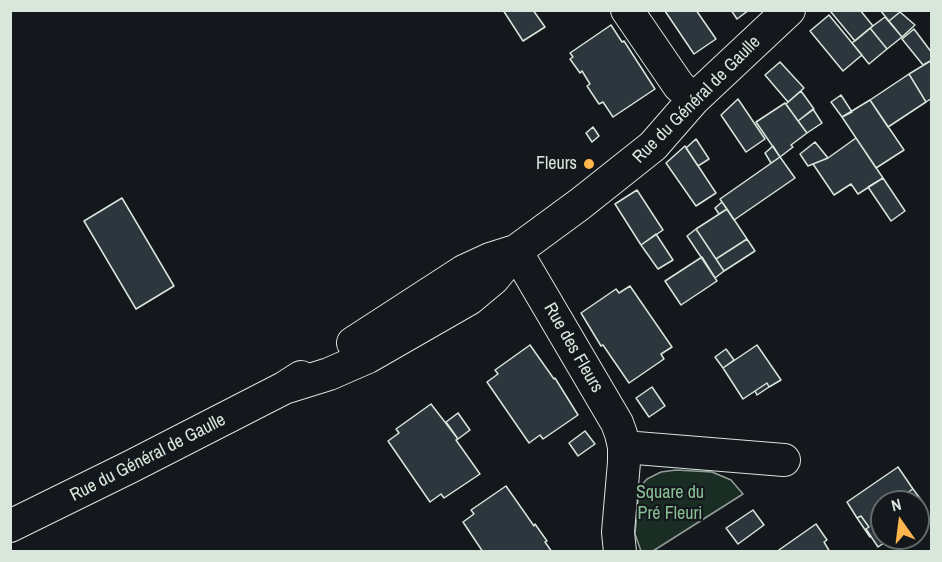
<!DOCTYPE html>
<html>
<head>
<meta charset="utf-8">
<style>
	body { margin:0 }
	#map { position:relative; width:942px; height:562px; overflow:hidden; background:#14181c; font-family:"Archivo Narrow",sans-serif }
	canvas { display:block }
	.frame { position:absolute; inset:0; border:12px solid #d8e6dc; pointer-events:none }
	.north { position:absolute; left:870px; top:490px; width:60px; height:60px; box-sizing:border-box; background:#14181c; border:2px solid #626a69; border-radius:50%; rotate:346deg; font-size:16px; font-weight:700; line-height:24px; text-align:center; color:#d8e6dc }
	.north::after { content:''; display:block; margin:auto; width:21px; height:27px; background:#ffb74d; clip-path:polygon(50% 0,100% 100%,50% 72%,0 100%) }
</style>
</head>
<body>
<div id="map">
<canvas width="942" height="562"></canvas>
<div class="frame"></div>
<div class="north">N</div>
</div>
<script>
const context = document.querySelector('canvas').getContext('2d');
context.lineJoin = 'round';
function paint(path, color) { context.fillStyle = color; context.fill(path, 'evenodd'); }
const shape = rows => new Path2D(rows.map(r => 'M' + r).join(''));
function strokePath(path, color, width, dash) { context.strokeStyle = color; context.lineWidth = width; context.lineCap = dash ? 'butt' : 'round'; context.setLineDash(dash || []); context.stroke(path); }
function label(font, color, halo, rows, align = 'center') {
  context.font = font + ' "Archivo Narrow",sans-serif'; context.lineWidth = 4.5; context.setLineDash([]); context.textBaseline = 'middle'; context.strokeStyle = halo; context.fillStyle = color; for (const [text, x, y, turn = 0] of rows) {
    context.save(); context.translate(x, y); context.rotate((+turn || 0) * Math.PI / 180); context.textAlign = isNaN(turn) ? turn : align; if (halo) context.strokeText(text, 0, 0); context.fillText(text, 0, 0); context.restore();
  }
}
const green = shape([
	[676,470,712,472,731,480,743,494,653,551,641,551,635,534,639,488,647,479,661,472,676,470]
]);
const building = shape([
	[503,10,533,10,545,27,523,41,503,10],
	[696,10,716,39,694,54,665,11,696,10],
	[731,10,749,10,737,19,731,10],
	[833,10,860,10,873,26,855,41,831,12,833,10],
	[880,10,899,10,900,12,889,21,880,10],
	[900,12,915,25,902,37,889,21,900,12],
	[829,15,862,55,843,71,810,31,829,15],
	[885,17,902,37,887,49,870,28,885,17],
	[611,25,622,42,624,41,655,89,613,117,603,102,599,104,587,86,590,84,582,71,580,73,570,59,573,57,570,53,611,25],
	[870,28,887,49,869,64,852,43,870,28],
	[914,29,932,53,932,60,923,65,902,39,914,29],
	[932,60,932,98,926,102,909,74,932,60],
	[780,62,804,88,788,102,765,75,780,62],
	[909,74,926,102,888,127,870,100,909,74],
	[801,91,814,109,798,121,786,104,801,91],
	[841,95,852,112,842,117,831,102,841,95],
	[738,99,765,139,746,152,721,115,738,99],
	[870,100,904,150,876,168,842,117,870,100],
	[785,103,807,133,791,145,793,147,780,157,756,122,785,103],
	[813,109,822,123,807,133,798,121,813,109],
	[593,127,599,136,592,142,586,133,593,127],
	[856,138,883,178,858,194,851,184,834,195,813,164,828,158,856,138],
	[696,139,709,159,698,166,686,148,696,139],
	[815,142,828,158,808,166,800,154,815,142],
	[685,146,716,193,696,206,666,163,685,146],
	[773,146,780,157,771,163,765,153,773,146],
	[780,157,795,178,734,220,720,199,780,157],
	[883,178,905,211,891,221,868,187,883,178],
	[637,190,663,230,641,245,615,204,637,190],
	[122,198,174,286,136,309,84,221,122,198],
	[722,202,727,209,719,214,715,208,722,202],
	[727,209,747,239,716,259,696,229,727,209],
	[696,229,724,271,715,278,687,236,696,229],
	[656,234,673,260,658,269,641,245,656,234],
	[747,239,755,251,724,271,716,259,747,239],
	[702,257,717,281,681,305,665,281,702,257],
	[630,286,672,347,661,354,664,359,629,383,603,345,601,346,581,313,616,289,619,293,630,286],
	[530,345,554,379,555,378,578,415,543,439,540,435,529,443,487,382,498,374,495,370,530,345],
	[757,345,781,380,769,387,767,383,743,399,723,368,757,345],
	[726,349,734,360,723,368,715,357,726,349],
	[767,383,769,387,757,395,755,391,767,383],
	[652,387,665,406,649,417,636,398,652,387],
	[431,404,458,439,456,440,480,474,444,498,441,494,430,502,388,441,399,433,396,429,431,404],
	[458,413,470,430,458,439,446,422,458,413],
	[585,431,595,444,578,456,569,443,585,431],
	[898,467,913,489,907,493,912,501,918,497,928,513,918,520,918,502,882,502,882,538,891,538,878,547,866,529,869,527,861,516,857,518,847,502,898,467],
	[506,486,534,526,535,524,547,541,545,542,552,552,483,552,463,522,474,514,471,510,506,486],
	[913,489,922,501,918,497,912,501,907,493,913,489],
	[753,510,764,525,738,544,726,528,753,510],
	[861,516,869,527,866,529,870,537,857,518,861,516],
	[816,524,827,540,824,542,830,552,776,552,816,524]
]);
const minor = shape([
	[627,10,679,86,694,99],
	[516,251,617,423,621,434,624,447,624,462,618,532,620,552],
	[353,343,464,271,490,259,512,252],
	[284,388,329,374,368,357,469,299,493,279,516,251,580,204,653,146,694,99,789,10],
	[624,447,784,460],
	[10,526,130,467,284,388,301,377]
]);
const markers = [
	[589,164,6,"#ffb74d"]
];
const streetNames = [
	["Rue du Général de Gaulle",697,100,-45],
	["Rue des Fleurs",573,348,60],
	["Rue du Général de Gaulle",148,458,-27]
];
const poiNames = [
	["Fleurs",577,164]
];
const parkNames = [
	["Square du",670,493],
	["Pré Fleuri",670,514]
];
paint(green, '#1a2d24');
strokePath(green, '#939e99', 1.5);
paint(building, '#2c363c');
strokePath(building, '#d8e6dc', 1.5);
strokePath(minor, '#d8e6dc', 34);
strokePath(minor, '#14181c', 32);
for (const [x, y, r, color] of markers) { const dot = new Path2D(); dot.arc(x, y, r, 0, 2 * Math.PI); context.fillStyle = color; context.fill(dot); strokePath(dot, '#14181c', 2); }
label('18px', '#d8e6dc', '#14181c', streetNames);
label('18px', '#d8e6dc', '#14181c', poiNames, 'right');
label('18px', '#8ac095', '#14181c', parkNames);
</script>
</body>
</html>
